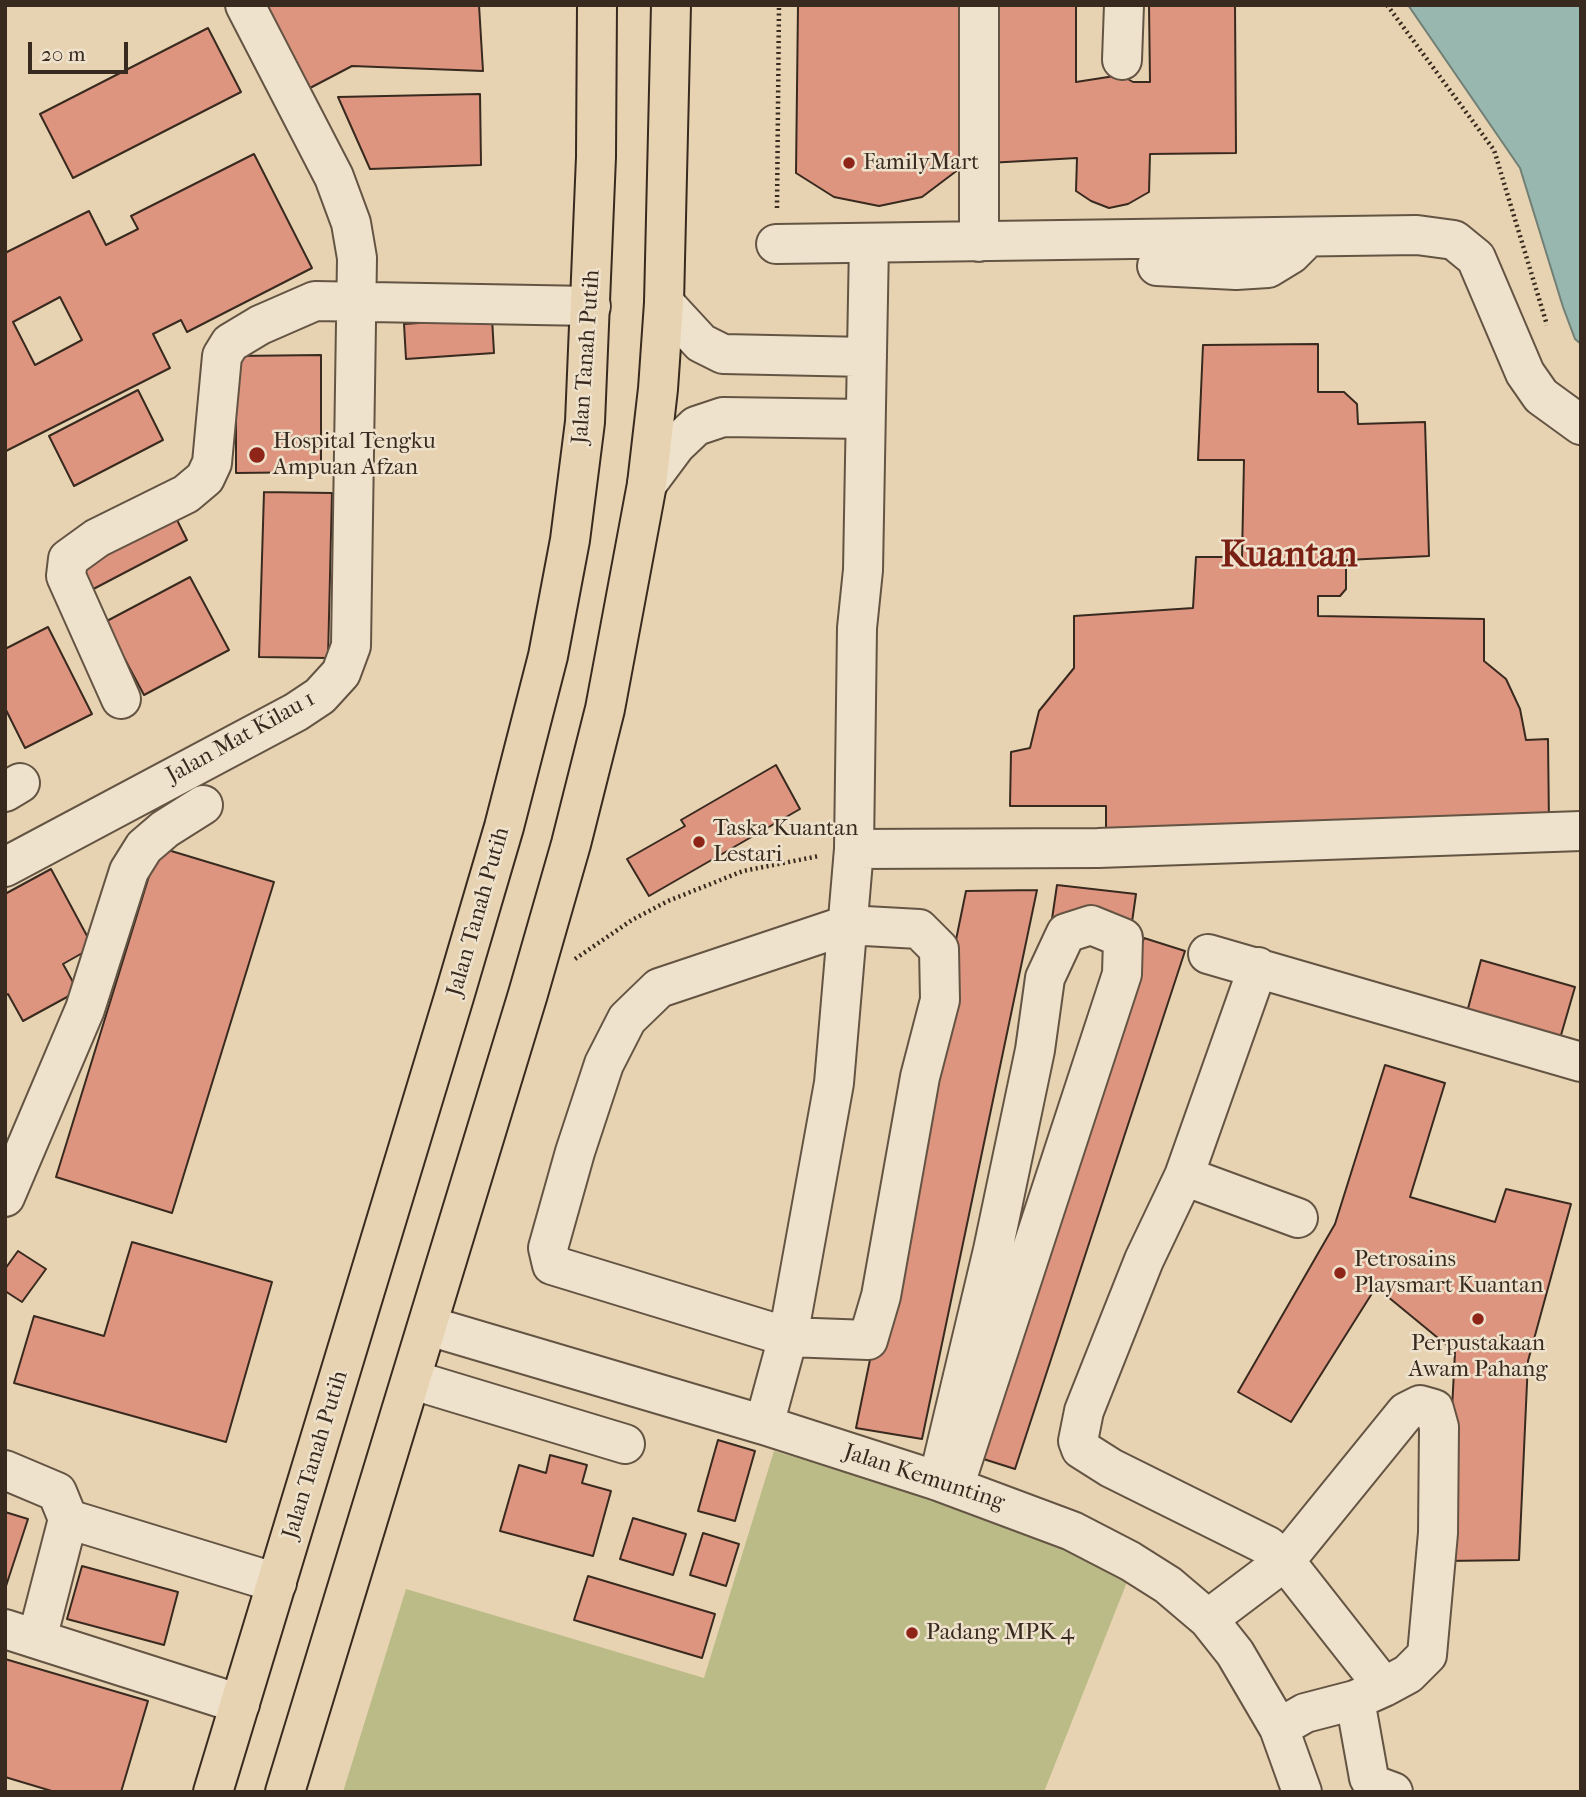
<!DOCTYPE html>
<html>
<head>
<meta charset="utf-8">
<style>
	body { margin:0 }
	#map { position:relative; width:1586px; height:1797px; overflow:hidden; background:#e7d3b1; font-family:"IM FELL French Canon",serif }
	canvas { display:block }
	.frame { position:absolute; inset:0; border:7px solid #392a1f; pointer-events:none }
	.scale { position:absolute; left:28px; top:42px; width:100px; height:32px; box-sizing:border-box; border:4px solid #392a1f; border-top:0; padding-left:9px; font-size:21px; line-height:24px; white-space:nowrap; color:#392a1f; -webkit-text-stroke:5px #efe2cc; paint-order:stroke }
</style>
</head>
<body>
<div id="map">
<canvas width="1586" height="1797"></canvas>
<div class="frame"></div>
<div class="scale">20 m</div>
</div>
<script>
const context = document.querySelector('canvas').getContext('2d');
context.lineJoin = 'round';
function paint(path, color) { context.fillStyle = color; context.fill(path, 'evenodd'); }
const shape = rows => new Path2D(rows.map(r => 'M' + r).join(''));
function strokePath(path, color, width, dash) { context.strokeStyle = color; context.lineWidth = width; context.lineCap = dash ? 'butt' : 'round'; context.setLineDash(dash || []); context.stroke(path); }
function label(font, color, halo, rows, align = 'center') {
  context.font = font + ' "IM FELL French Canon",serif'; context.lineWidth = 5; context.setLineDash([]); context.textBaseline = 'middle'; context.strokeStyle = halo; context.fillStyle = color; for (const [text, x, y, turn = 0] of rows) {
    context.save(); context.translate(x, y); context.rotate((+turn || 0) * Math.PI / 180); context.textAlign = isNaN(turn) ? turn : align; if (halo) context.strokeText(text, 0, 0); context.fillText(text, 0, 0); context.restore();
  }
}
const green = shape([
	[774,1451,1025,1525,1127,1582,1044,1792,343,1792,406,1589,704,1678]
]);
const water = shape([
	[1408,5,1581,5,1581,344,1575,339,1563,307,1520,168,1408,5]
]);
const building = shape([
	[266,5,479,5,483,71,352,66,310,88,266,5],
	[798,5,971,5,967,163,922,197,879,206,834,197,796,173,798,5],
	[988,5,1076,5,1076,82,1121,75,1133,82,1150,82,1149,5,1235,5,1236,153,1150,154,1149,192,1128,204,1109,208,1091,201,1076,191,1077,158,988,163,988,5],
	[208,28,241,92,73,178,40,114,208,28],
	[480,94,481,165,370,169,338,97,480,94],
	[254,154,312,268,187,332,181,320,153,334,170,368,6,451,5,253,89,211,106,245,138,229,131,216,254,154],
	[60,297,82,340,35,365,13,322,60,297],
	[492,318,494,353,406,359,404,324,492,318],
	[1318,344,1318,392,1344,392,1357,404,1358,424,1425,422,1429,556,1346,560,1346,589,1340,596,1318,596,1318,616,1484,619,1484,661,1506,679,1520,709,1526,740,1548,739,1549,825,1106,828,1106,806,1010,806,1011,752,1030,748,1039,711,1074,668,1074,616,1193,608,1196,557,1242,557,1244,460,1198,460,1203,345,1318,344],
	[321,355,321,472,236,473,236,356,321,355],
	[138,390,163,440,74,486,49,436,138,390],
	[264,492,332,493,328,658,259,657,264,492],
	[176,518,187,540,80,596,70,574,176,518],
	[190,577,229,650,144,695,105,622,190,577],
	[48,627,92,714,25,748,5,708,5,649,48,627],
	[776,765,800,809,649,896,627,859,685,826,681,820,776,765],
	[158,847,274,882,172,1213,56,1177,158,847],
	[51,869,93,947,63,964,78,991,23,1021,8,994,5,996,5,894,51,869],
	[1057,885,1136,894,1131,929,1052,919,1057,885],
	[1037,890,922,1439,856,1428,966,891,1037,890],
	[1144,938,1185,951,1015,1469,974,1456,1144,938],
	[1481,960,1575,987,1559,1042,1466,1016,1481,960],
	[1385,1065,1445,1083,1410,1197,1495,1222,1506,1189,1571,1204,1528,1361,1519,1560,1444,1561,1455,1352,1376,1287,1291,1422,1238,1392,1335,1224,1385,1065],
	[132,1242,272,1282,226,1442,14,1383,34,1316,104,1336,132,1242],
	[18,1251,46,1269,22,1302,5,1291,5,1269,18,1251],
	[718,1440,755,1451,735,1521,698,1511,718,1440],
	[550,1455,587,1465,582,1483,611,1491,593,1556,500,1531,519,1465,546,1473,550,1455],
	[5,1512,28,1519,6,1586,5,1586,5,1512],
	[633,1518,686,1534,673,1575,620,1559,633,1518],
	[703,1533,739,1544,726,1586,690,1575,703,1533],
	[82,1566,178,1592,164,1645,67,1619,82,1566],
	[588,1576,715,1614,702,1658,574,1620,588,1576],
	[5,1659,148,1701,121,1792,55,1792,5,1777,5,1659]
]);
const path = shape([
	[1387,5,1494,150,1547,325],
	[777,208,779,5],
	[575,959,632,920,668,901,743,871,819,856]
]);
const minor = shape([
	[1122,60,1124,5],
	[979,242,979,5],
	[776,244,1417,235,1454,240,1476,258,1525,373,1541,396,1581,425],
	[1157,266,1236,270,1268,268,1291,254,1308,237],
	[664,303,701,343,723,354,867,357],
	[647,484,676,445,696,426,723,417,865,419],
	[121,699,66,576,68,559,97,538,186,494,205,478,212,463,222,356,230,343,260,325,315,301,591,306],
	[5,792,20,783],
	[854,849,1098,848,1581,831],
	[5,867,296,712,320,696,341,673,351,646,357,258,351,223,334,177,245,5],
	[847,925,919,929,939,949,940,1000,920,1077,881,1296,868,1340,788,1337,552,1265,548,1248,575,1152,604,1064,627,1019,659,988,847,925],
	[1208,954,1581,1062],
	[1258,967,1184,1176,1144,1260,1084,1411,1078,1441,1081,1449,1111,1468,1268,1546,1285,1561,1384,1687],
	[1184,1176,1298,1218],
	[5,1197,85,1009,129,871,144,847,165,829,203,805],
	[429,1326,764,1425,938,1481,1072,1531,1130,1561,1168,1585,1208,1619,1235,1653,1279,1728,1302,1792],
	[413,1380,625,1444],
	[764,1425,788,1337,834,1083,854,849,857,628,863,570,869,243],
	[5,1470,57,1492,68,1519],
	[938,1481,993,1250,1035,1050,1045,978,1066,933,1091,925,1123,938,1122,974,954,1487],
	[1208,1619,1285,1561,1406,1412,1420,1405,1434,1409,1439,1427,1438,1533,1427,1655,1408,1674,1384,1687,1355,1700,1305,1713,1279,1728],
	[5,1629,240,1704],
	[37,1639,68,1519,277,1583],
	[1355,1700,1369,1778,1374,1785,1393,1792]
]);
const highway = shape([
	[213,1792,454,997,504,827,548,656,570,540,585,422,596,157,597,5],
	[285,1792,528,994,571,844,605,709,647,484,658,389,664,303,671,5]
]);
const markers = [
	[849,163,7,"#8f2418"],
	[257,455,9,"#8f2418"],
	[699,842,7,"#8f2418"],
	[1340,1273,7,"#8f2418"],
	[1478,1319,7,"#8f2418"],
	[912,1633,7,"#8f2418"]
];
const poiNames = [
	["FamilyMart",863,163],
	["Hospital Tengku",273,442],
	["Ampuan Afzan",273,468],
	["Taska Kuantan",713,829],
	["Lestari",713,855],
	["Petrosains",1354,1260],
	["Playsmart Kuantan",1354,1286],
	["Perpustakaan",1478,1344,"center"],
	["Awam Pahang",1478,1370,"center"],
	["Padang MPK 4",926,1633]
];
const streetNames = [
	["Jalan Tanah Putih",587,357,-86],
	["Jalan Mat Kilau 1",241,738,-29],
	["Jalan Tanah Putih",479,912,-74],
	["Jalan Tanah Putih",316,1455,-73],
	["Jalan Kemunting",924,1478,18]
];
const townNames = [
	["Kuantan",1289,557]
];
paint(green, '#bb8');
paint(water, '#97b7af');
strokePath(water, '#717f75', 2);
paint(building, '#de9580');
strokePath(building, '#392a1f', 2);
strokePath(minor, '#645444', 42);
strokePath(highway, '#392a1f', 42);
strokePath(path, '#392a1f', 4.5, [2, 3.5]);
strokePath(minor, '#efe2cc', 38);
strokePath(highway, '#e7d3b1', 38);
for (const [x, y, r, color] of markers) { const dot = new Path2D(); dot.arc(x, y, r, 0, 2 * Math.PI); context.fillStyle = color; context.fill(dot); strokePath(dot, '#efe2cc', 2.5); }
label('23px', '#392a1f', '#efe2cc', poiNames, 'left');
label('23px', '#392a1f', '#efe2cc', streetNames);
label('bold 37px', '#7a1f14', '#efe2cc', townNames);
</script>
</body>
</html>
